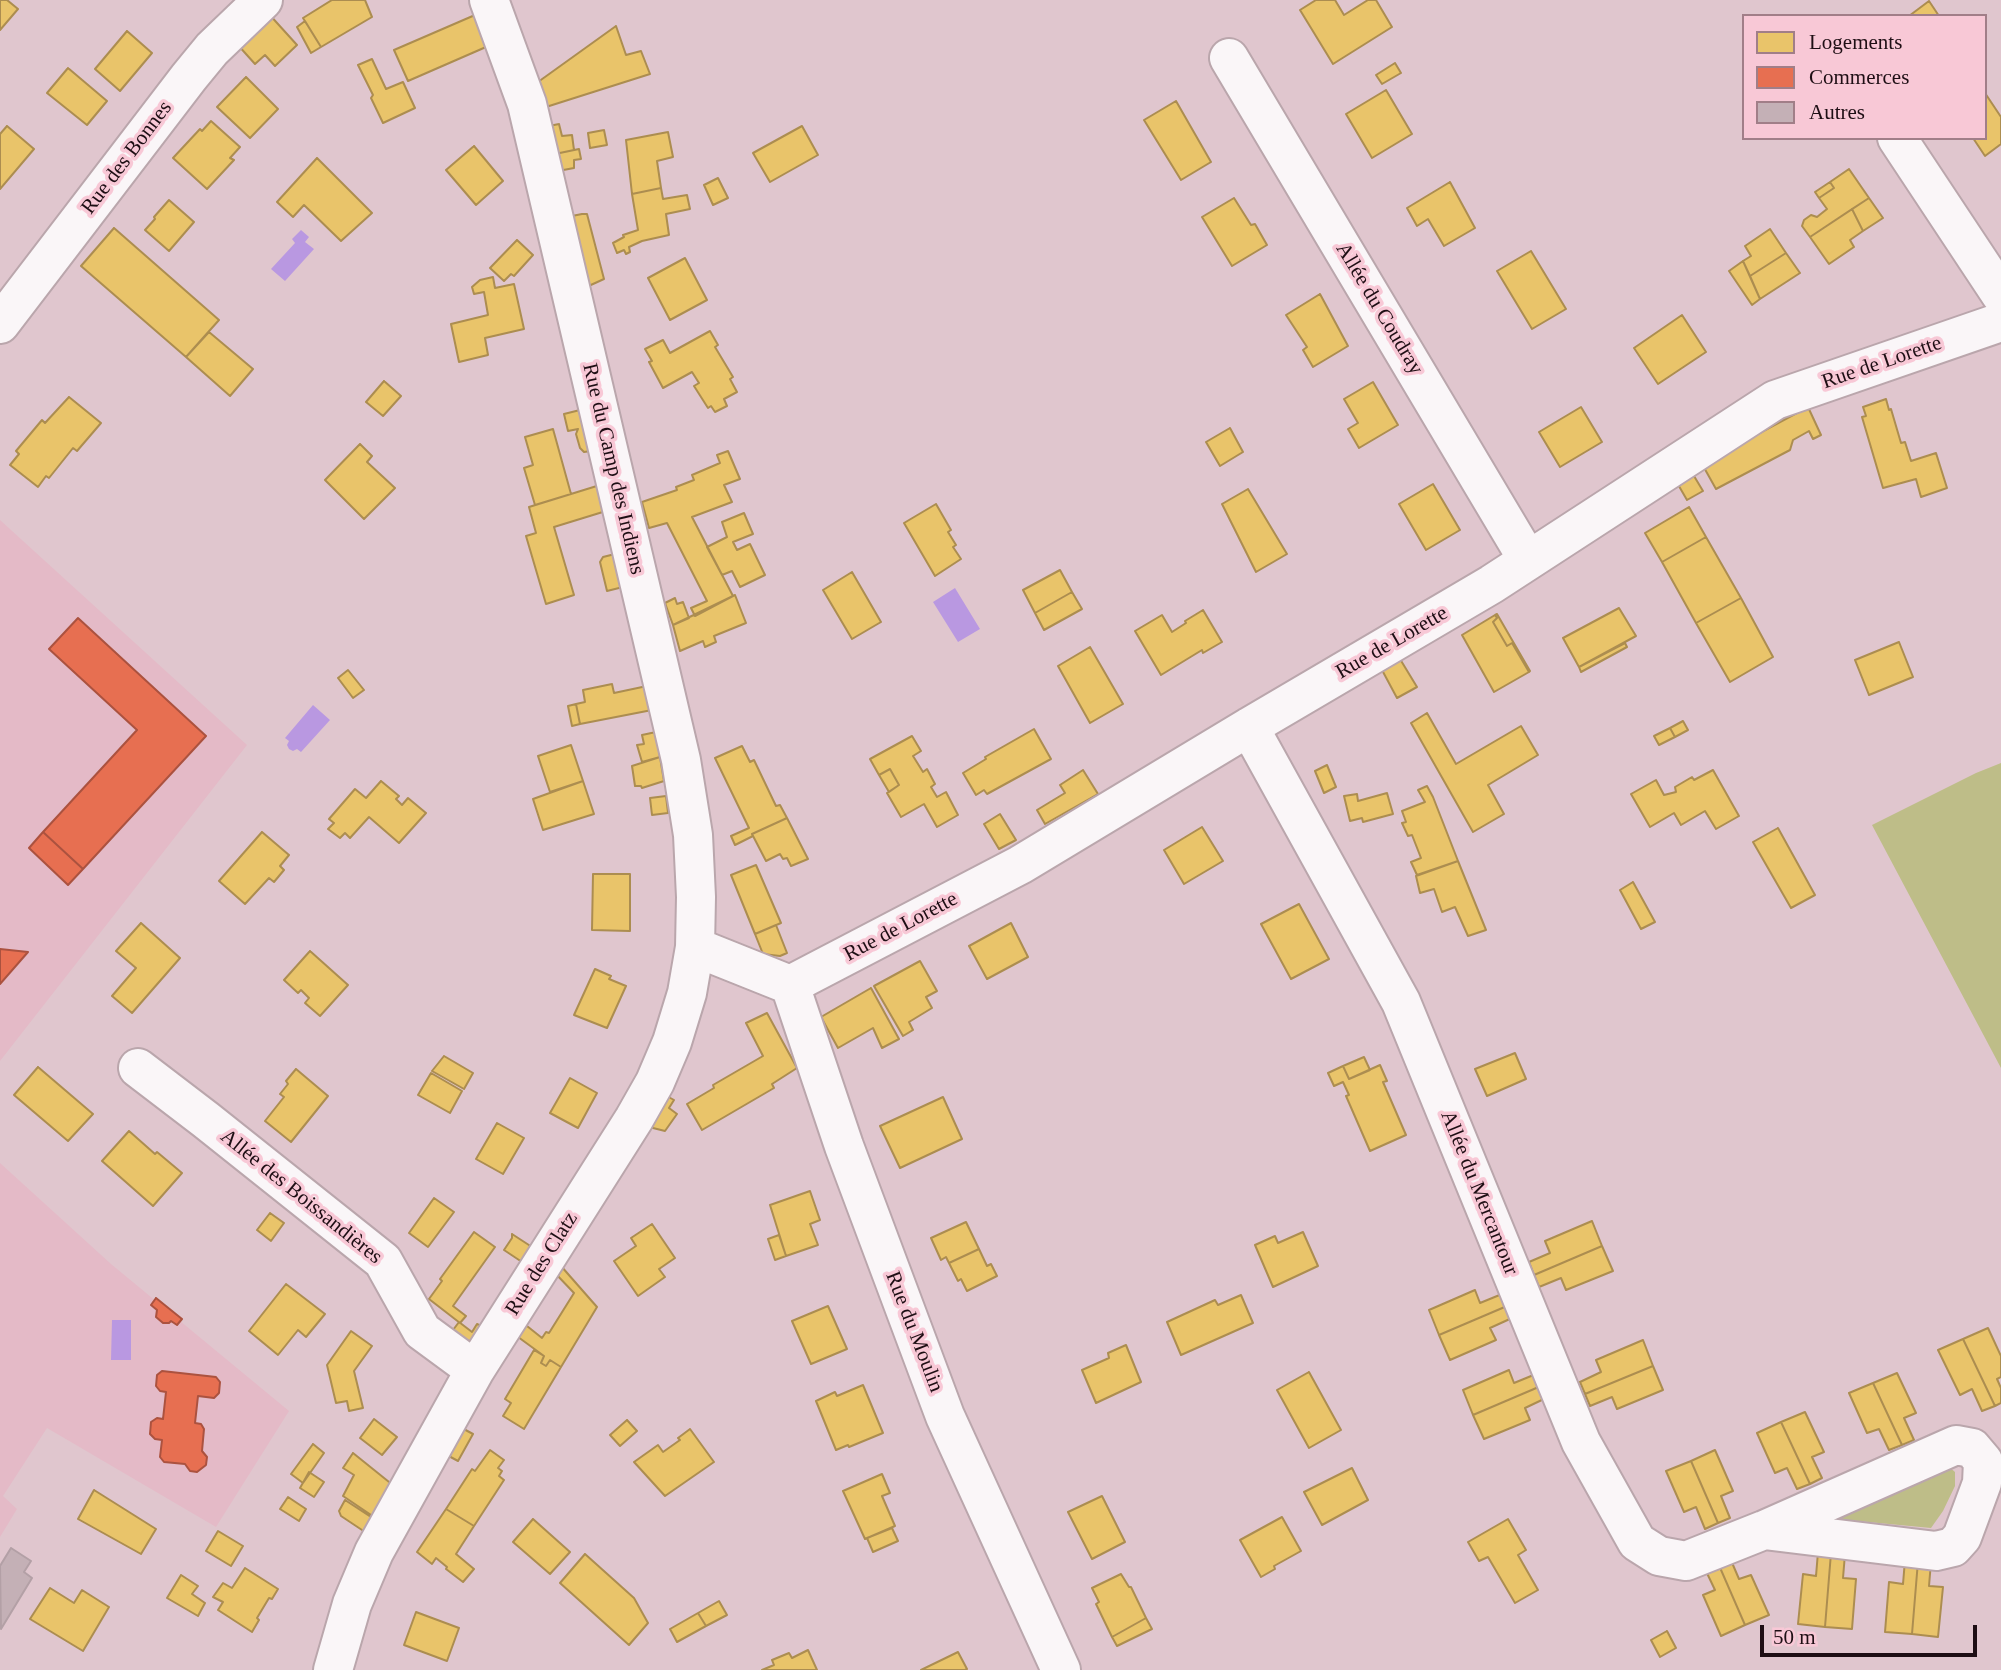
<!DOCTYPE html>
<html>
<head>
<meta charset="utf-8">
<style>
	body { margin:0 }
	#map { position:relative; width:2001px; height:1670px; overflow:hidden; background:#e0c6ce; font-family:Georgia,serif }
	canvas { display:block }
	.legend { position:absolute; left:1742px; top:14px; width:245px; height:126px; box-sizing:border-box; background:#f8c8d6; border:2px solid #a17e88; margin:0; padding:9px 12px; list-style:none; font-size:21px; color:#1e0e14 }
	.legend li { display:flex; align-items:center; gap:14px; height:35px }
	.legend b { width:35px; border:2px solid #a17e88 }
	.scale { position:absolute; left:1760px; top:1625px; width:217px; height:32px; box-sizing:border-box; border:4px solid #1e0e14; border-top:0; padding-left:9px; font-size:21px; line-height:24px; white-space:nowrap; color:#1e0e14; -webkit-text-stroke:5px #f8c8d6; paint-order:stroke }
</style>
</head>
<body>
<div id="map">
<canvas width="2001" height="1670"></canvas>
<ul class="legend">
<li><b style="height:19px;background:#e9c46a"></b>Logements</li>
<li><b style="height:19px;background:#e76f51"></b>Commerces</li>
<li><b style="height:19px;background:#c4b0b6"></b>Autres</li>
</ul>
<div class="scale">50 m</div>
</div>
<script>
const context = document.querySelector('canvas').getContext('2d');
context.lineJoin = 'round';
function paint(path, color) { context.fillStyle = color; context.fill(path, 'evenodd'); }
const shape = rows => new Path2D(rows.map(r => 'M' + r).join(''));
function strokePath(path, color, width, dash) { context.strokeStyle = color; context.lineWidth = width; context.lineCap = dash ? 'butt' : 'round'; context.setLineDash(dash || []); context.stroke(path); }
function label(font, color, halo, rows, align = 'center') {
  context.font = font + ' Georgia,serif'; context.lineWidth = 7; context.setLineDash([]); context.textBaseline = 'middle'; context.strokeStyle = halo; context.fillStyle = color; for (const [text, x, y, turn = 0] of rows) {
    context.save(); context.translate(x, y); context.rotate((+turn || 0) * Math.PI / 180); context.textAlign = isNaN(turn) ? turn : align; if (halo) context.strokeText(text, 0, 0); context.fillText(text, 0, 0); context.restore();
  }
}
const built = shape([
	[0,520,247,745,0,1061],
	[0,1163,111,1264,289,1411,216,1527,47,1428,3,1496,17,1509,0,1537]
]);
const green = shape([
	[2001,763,2001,1068,1872,825,1976,773],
	[1948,1466,1955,1472,1955,1486,1943,1511,1931,1528,1826,1518]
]);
const water = shape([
	[301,230,309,237,305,242,314,249,285,281,271,269,295,243,292,239],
	[955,588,980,629,958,642,933,602],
	[313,705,330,720,301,752,297,749,293,751,289,749,287,745,289,741,285,738],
	[112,1320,131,1320,131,1360,111,1360]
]);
const homes = shape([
	[0,0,7,0,18,9,0,30,0,0],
	[332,0,365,0,372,17,321,47,303,18,332,0],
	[1316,0,1335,0,1344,15,1368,0,1376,0,1392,27,1333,64,1300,10,1316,0],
	[1929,1,1939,16,1909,16,1929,1],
	[268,13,297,45,275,66,265,55,255,64,237,44,268,13],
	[475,15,486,47,408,81,394,50,475,15],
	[305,21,321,47,311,53,297,27,305,21],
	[616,26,626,55,641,51,650,74,546,107,538,82,616,26],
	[127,31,152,53,120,91,95,69,127,31],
	[372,59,386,89,403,82,415,108,383,123,371,98,373,95,358,65,372,59],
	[1395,63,1401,73,1382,84,1376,75,1395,63],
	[68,68,107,101,87,125,47,93,68,68],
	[246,77,278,109,250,138,217,107,246,77],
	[1386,90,1412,134,1372,158,1346,114,1386,90],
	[1985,93,2001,117,2001,144,1985,156,1973,138,1985,138,1985,93],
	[1176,101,1211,162,1181,180,1144,120,1176,101],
	[211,121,240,147,230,158,234,160,207,189,173,158,200,129,202,131,211,121],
	[559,124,562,136,572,135,574,150,555,154,549,126,559,124],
	[7,126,34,149,0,189,0,134,7,126],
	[802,126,818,155,770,182,753,153,802,126],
	[604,130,607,145,590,148,588,133,604,130],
	[668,132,673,157,657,161,661,188,632,194,626,140,668,132],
	[474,146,503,181,476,205,446,170,474,146],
	[579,149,581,159,574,160,574,168,558,171,555,154,579,149],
	[317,158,372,213,341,241,304,205,293,217,277,202,317,158],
	[1849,169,1869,198,1810,237,1802,226,1804,220,1811,215,1817,217,1827,209,1819,198,1834,188,1830,182,1849,169],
	[718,178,728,198,713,205,704,185,718,178],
	[1450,182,1475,228,1444,246,1428,219,1417,226,1407,208,1450,182],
	[1830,182,1834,188,1819,198,1815,192,1830,182],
	[661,188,663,199,687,195,690,209,666,214,669,235,642,241,629,247,630,252,626,254,624,250,617,253,613,243,624,237,623,235,638,230,632,194,661,188],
	[1234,198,1251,225,1255,224,1267,245,1232,266,1202,217,1234,198],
	[1869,198,1883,218,1863,231,1852,209,1869,198],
	[169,200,194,222,169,251,145,230,155,219,154,217,169,200],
	[1852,209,1863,231,1850,240,1854,247,1829,264,1810,237,1852,209],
	[582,214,587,214,604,279,582,289,567,217,582,214],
	[114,228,219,320,186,357,81,266,114,228],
	[1770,229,1786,253,1750,276,1743,261,1751,256,1745,246,1770,229],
	[517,240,533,255,514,276,511,274,504,281,490,268,517,240],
	[1531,251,1566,309,1532,329,1497,271,1531,251],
	[1786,253,1800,273,1760,299,1750,276,1786,253],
	[685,258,707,300,670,320,648,278,685,258],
	[1743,261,1760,299,1752,305,1729,271,1743,261],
	[493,277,495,288,514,284,524,329,485,338,488,355,459,362,451,324,488,315,484,292,474,294,472,287,480,280,493,277],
	[1320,294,1348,346,1313,367,1303,350,1307,347,1286,315,1320,294],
	[1682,315,1706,352,1658,384,1634,348,1682,315],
	[710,331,718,345,715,347,733,377,730,379,737,392,724,399,727,406,715,412,711,406,708,408,694,386,699,383,692,372,663,388,649,362,652,361,645,349,663,340,670,353,710,331],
	[209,332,253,369,230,396,186,357,209,332],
	[384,381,401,396,383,416,366,402,384,381],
	[1373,382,1398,425,1359,448,1348,429,1358,423,1344,399,1373,382],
	[69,397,101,423,77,451,73,448,49,478,46,476,38,487,10,465,19,454,16,451,42,420,45,423,69,397],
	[1886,399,1889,410,1891,409,1901,443,1905,442,1911,461,1936,453,1947,488,1921,497,1916,479,1883,488,1862,417,1866,416,1863,407,1886,399],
	[1581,407,1602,442,1560,467,1539,432,1581,407],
	[1808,407,1821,435,1813,439,1809,431,1793,440,1790,450,1716,489,1702,464,1808,407],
	[580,410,591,451,584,452,580,448,576,434,578,429,568,431,564,414,580,410],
	[1230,428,1243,452,1220,466,1206,442,1230,428],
	[553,429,571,494,535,505,524,468,533,465,525,437,553,429],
	[360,444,372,456,367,462,395,488,364,519,325,480,360,444],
	[728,451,740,479,724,485,732,502,692,517,733,596,695,616,691,608,707,601,667,523,649,528,642,502,677,490,676,487,694,480,692,475,720,463,717,455,728,451],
	[1691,471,1703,491,1687,500,1676,481,1691,471],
	[1433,484,1460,530,1426,550,1399,504,1433,484],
	[600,485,606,511,554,527,574,595,546,604,526,536,536,533,529,507,600,485],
	[1248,489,1287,554,1256,572,1222,504,1248,489],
	[936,504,951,530,948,532,956,545,953,547,961,559,935,576,904,523,936,504],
	[1689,507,1706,537,1662,562,1645,533,1689,507],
	[744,513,753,534,733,542,737,550,750,544,765,575,740,587,732,571,722,575,707,547,727,537,722,522,744,513],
	[1706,537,1741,598,1696,623,1662,562,1706,537],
	[615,554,623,587,607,591,600,562,603,557,615,554],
	[1060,570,1072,592,1035,613,1023,590,1060,570],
	[852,572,881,622,852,639,823,590,852,572],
	[1072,592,1082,609,1044,630,1035,613,1072,592],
	[735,595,746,623,714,636,716,642,705,647,703,641,680,651,673,625,735,595],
	[675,598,677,604,683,602,689,618,673,625,665,603,675,598],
	[1741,598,1773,657,1730,682,1696,623,1741,598],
	[1619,608,1636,636,1579,667,1563,638,1619,608],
	[1203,610,1222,642,1203,653,1202,650,1161,675,1135,631,1162,615,1172,632,1186,623,1185,621,1203,610],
	[1497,614,1530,671,1529,672,1512,643,1507,646,1493,622,1497,618,1495,615,1497,614],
	[1495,615,1497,618,1493,622,1507,646,1512,643,1529,672,1494,692,1462,635,1495,615],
	[1899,642,1913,677,1869,695,1855,660,1899,642],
	[1625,643,1627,647,1581,672,1579,667,1625,643],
	[1090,647,1123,704,1090,723,1058,666,1090,647],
	[1400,659,1417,687,1397,698,1382,670,1400,659],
	[348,670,364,690,353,698,338,678,348,670],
	[612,684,614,693,647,686,652,710,580,724,576,704,585,702,583,690,612,684],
	[576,704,580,724,572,726,568,706,576,704],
	[1427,713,1456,764,1521,726,1538,755,1488,785,1504,814,1473,832,1411,723,1427,713],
	[1683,721,1688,730,1675,737,1670,728,1683,721],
	[1670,728,1675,737,1659,745,1654,736,1670,728],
	[1034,729,1051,759,987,794,984,790,976,795,963,773,986,759,985,757,1034,729],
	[656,732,660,757,642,762,637,745,644,744,642,735,656,732],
	[912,736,921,751,913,756,923,772,927,769,935,784,931,787,937,797,946,792,958,815,937,827,924,804,901,817,887,793,899,785,890,769,879,775,870,759,912,736],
	[571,745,583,781,550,792,538,756,571,745],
	[742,746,750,762,754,760,776,806,780,805,787,818,752,834,753,836,735,845,731,836,749,828,715,758,742,746],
	[660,757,664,781,642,788,641,786,635,786,632,766,660,757],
	[1327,765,1336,787,1324,793,1315,771,1327,765],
	[890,769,899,785,889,792,879,775,890,769],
	[1083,770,1098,794,1045,824,1037,810,1065,793,1060,785,1083,770],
	[1713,770,1739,816,1716,829,1705,811,1681,825,1674,813,1650,827,1631,794,1656,780,1664,795,1676,792,1675,787,1692,777,1694,780,1713,770],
	[381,781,399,796,396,799,402,805,408,798,426,813,399,843,369,817,350,838,345,833,340,838,328,829,334,823,329,819,355,789,366,798,381,781],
	[583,781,594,814,543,830,533,799,583,781],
	[1427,786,1433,797,1458,861,1417,875,1411,862,1421,858,1412,835,1408,836,1402,823,1406,822,1402,811,1425,802,1418,790,1427,786],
	[1387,793,1393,814,1363,822,1362,818,1350,821,1344,796,1357,794,1358,801,1387,793],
	[666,796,668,813,652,815,650,798,666,796],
	[1000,814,1016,840,999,849,984,824,1000,814],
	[787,818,808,859,791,866,787,858,783,859,780,854,766,861,752,834,787,818],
	[1202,827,1223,861,1184,884,1164,850,1202,827],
	[1778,828,1815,895,1791,908,1753,842,1778,828],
	[262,832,289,855,280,866,284,870,274,882,269,878,245,904,219,881,262,832],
	[1458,861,1486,930,1468,936,1455,907,1442,912,1434,889,1420,893,1416,876,1458,861],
	[756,865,781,923,755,934,731,875,756,865],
	[593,874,630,874,630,931,592,930,593,874],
	[1633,882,1655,922,1641,929,1620,890,1633,882],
	[1299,904,1329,959,1291,979,1261,924,1299,904],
	[141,923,180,958,132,1013,112,996,136,968,116,951,141,923],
	[1011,923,1028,957,987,979,969,946,1011,923],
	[776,925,787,953,780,956,763,954,755,934,776,925],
	[310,951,348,985,320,1016,305,1003,309,998,301,990,298,993,284,980,310,951],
	[920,961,937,991,926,997,932,1008,909,1022,913,1030,903,1036,874,986,920,961],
	[595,969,611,976,609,979,626,986,607,1028,574,1015,595,969],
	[871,988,899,1039,882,1048,873,1028,838,1048,821,1017,871,988],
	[767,1013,797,1068,772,1084,774,1088,702,1130,687,1104,714,1088,713,1085,763,1056,746,1023,767,1013],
	[1515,1053,1526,1079,1487,1096,1475,1069,1515,1053],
	[444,1056,473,1073,464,1089,432,1071,444,1056],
	[1364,1057,1370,1070,1349,1079,1343,1066,1364,1057],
	[1380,1065,1387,1081,1383,1082,1406,1135,1370,1151,1346,1096,1349,1095,1343,1082,1334,1086,1328,1073,1343,1066,1349,1079,1380,1065],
	[38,1067,93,1114,68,1141,14,1095,38,1067],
	[296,1069,328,1096,291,1142,265,1121,284,1097,280,1094,288,1084,286,1081,296,1069],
	[431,1073,462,1091,450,1113,418,1095,431,1073],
	[570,1078,597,1093,578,1128,550,1113,570,1078],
	[665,1095,674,1100,669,1108,677,1114,665,1131,649,1127,665,1095],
	[943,1097,962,1139,900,1168,880,1126,943,1097],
	[497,1123,524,1138,503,1174,476,1159,497,1123],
	[129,1131,155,1154,157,1152,182,1173,153,1206,102,1161,129,1131],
	[810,1191,820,1220,810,1224,818,1245,786,1256,770,1205,810,1191],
	[434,1198,454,1212,428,1247,409,1233,434,1198],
	[270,1213,284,1223,271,1241,257,1230,270,1213],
	[1592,1221,1602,1246,1534,1275,1529,1262,1550,1253,1545,1241,1592,1221],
	[966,1222,979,1249,949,1263,946,1257,941,1260,931,1238,966,1222],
	[652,1224,675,1258,659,1269,665,1277,638,1296,614,1261,636,1246,631,1238,652,1224],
	[474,1232,495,1247,453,1306,466,1316,460,1323,429,1299,442,1281,440,1279,474,1232],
	[1303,1232,1318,1266,1273,1287,1255,1245,1275,1236,1278,1243,1303,1232],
	[512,1234,535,1249,525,1264,504,1250,512,1238,512,1234],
	[779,1235,786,1256,775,1260,768,1239,779,1235],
	[1602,1246,1613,1271,1566,1290,1561,1278,1539,1287,1534,1275,1602,1246],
	[979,1249,987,1266,991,1264,997,1276,967,1291,961,1279,958,1281,949,1263,979,1249],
	[561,1266,597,1307,561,1367,550,1360,546,1366,541,1363,544,1356,514,1334,522,1322,542,1338,546,1332,549,1333,574,1293,555,1273,561,1266],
	[286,1284,325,1314,306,1337,298,1330,278,1355,249,1331,286,1284],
	[1475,1290,1480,1303,1502,1294,1507,1306,1439,1335,1429,1310,1475,1290],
	[1241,1295,1253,1323,1181,1355,1167,1322,1215,1300,1218,1305,1241,1295],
	[828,1306,847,1349,811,1364,792,1321,828,1306],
	[1507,1306,1512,1318,1490,1328,1496,1340,1450,1360,1439,1335,1507,1306],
	[459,1322,472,1332,477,1324,485,1328,472,1350,450,1334,459,1322],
	[1988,1328,2001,1356,2001,1377,1997,1379,2001,1388,2001,1403,1995,1406,1963,1339,1988,1328],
	[351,1331,372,1346,354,1371,363,1408,349,1411,347,1401,336,1403,327,1365,351,1331],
	[1963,1339,1995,1406,1982,1411,1972,1389,1960,1395,1938,1350,1963,1339],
	[1643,1340,1653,1366,1585,1394,1580,1382,1601,1372,1596,1360,1643,1340],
	[1126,1345,1141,1382,1096,1403,1082,1370,1109,1358,1108,1353,1126,1345],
	[534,1350,544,1356,541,1363,546,1366,550,1360,561,1367,524,1429,503,1416,511,1403,505,1399,534,1350],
	[1653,1366,1663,1390,1617,1409,1612,1397,1590,1406,1585,1394,1653,1366],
	[1509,1370,1514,1383,1536,1374,1541,1386,1473,1415,1463,1390,1509,1370],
	[1309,1372,1341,1430,1309,1448,1277,1390,1309,1372],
	[1897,1373,1916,1413,1904,1418,1914,1440,1902,1445,1873,1383,1897,1373],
	[1873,1383,1902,1445,1889,1450,1879,1429,1867,1433,1849,1393,1873,1383],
	[863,1385,883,1433,849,1447,848,1445,836,1450,816,1401,835,1392,837,1396,863,1385],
	[1541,1386,1546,1398,1525,1408,1530,1420,1484,1439,1473,1415,1541,1386],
	[1805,1412,1824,1452,1812,1457,1822,1478,1810,1484,1781,1422,1805,1412],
	[374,1419,397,1437,382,1455,360,1438,374,1419],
	[627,1420,637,1431,620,1446,610,1435,627,1420],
	[1781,1422,1810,1484,1797,1489,1787,1468,1775,1473,1757,1433,1781,1422],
	[460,1427,473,1434,458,1461,445,1454,460,1427],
	[690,1429,714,1462,665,1496,634,1462,658,1445,663,1452,680,1440,678,1438,690,1429],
	[313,1444,324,1453,303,1483,291,1474,313,1444],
	[490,1450,504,1460,498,1468,502,1471,499,1476,504,1480,474,1526,446,1509,472,1469,475,1471,490,1450],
	[1715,1450,1733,1491,1721,1496,1730,1518,1718,1523,1691,1461,1715,1450],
	[353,1453,394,1486,377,1519,343,1496,354,1475,343,1468,353,1453],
	[1691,1461,1718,1523,1705,1529,1696,1507,1684,1512,1666,1471,1691,1461],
	[1352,1468,1368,1500,1322,1525,1304,1492,1352,1468],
	[309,1472,324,1482,314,1497,300,1488,309,1472],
	[882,1474,890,1493,882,1496,895,1526,865,1539,843,1491,882,1474],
	[94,1490,156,1529,141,1554,78,1519,94,1490],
	[1102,1496,1125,1542,1092,1559,1068,1512,1102,1496],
	[288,1497,306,1509,299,1521,280,1509,288,1497],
	[345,1500,374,1519,365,1532,341,1516,339,1511,345,1500],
	[446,1509,474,1526,456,1554,474,1569,463,1582,446,1569,447,1567,436,1558,432,1564,417,1552,446,1509],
	[1282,1517,1301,1551,1274,1566,1275,1569,1261,1577,1240,1540,1282,1517],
	[533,1519,570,1552,550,1574,513,1542,533,1519],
	[1508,1519,1526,1550,1518,1555,1538,1590,1515,1603,1488,1557,1479,1561,1468,1542,1508,1519],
	[892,1528,898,1541,873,1552,867,1538,892,1528],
	[218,1531,243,1546,231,1566,206,1551,218,1531],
	[1818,1552,1831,1553,1825,1627,1798,1624,1803,1574,1816,1576,1818,1552],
	[1831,1553,1845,1554,1843,1578,1856,1579,1852,1629,1825,1627,1831,1553],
	[585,1554,634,1598,648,1623,629,1645,560,1583,585,1554],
	[1730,1558,1739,1579,1751,1575,1769,1615,1745,1625,1718,1563,1730,1558],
	[1905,1560,1918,1561,1912,1634,1885,1632,1889,1582,1903,1584,1905,1560],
	[1918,1561,1931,1562,1929,1586,1943,1587,1938,1637,1912,1634,1918,1561],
	[1718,1563,1745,1625,1721,1636,1703,1595,1715,1590,1705,1569,1718,1563],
	[245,1568,278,1589,272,1599,269,1598,257,1618,259,1620,252,1632,218,1610,223,1602,213,1597,223,1583,232,1588,245,1568],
	[1121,1574,1129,1587,1131,1587,1146,1618,1112,1637,1096,1604,1099,1602,1092,1588,1121,1574],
	[181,1575,198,1586,192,1594,205,1603,198,1616,167,1598,181,1575],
	[50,1588,74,1603,82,1590,109,1607,83,1651,30,1619,50,1588],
	[719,1601,727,1615,706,1626,698,1613,719,1601],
	[416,1612,459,1628,447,1661,404,1645,416,1612],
	[698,1613,706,1626,677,1642,670,1629,698,1613],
	[1146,1618,1152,1629,1117,1646,1112,1637,1146,1618],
	[1667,1631,1676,1648,1660,1657,1651,1640,1667,1631],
	[808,1650,817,1670,762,1670,774,1665,772,1660,789,1653,792,1658,808,1650],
	[958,1652,967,1669,965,1670,921,1670,958,1652]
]);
const shops = shape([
	[78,618,206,736,83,869,43,832,137,730,49,649,78,618],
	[43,832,83,869,68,885,29,848,43,832],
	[0,949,28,952,0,984,0,949],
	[156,1298,182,1319,177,1325,171,1321,169,1323,163,1323,156,1317,157,1310,151,1305,156,1298],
	[162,1371,216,1377,220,1382,219,1393,214,1398,198,1396,195,1423,201,1424,204,1429,202,1451,207,1457,206,1465,197,1472,190,1471,185,1464,164,1462,160,1457,162,1440,155,1439,150,1434,151,1422,157,1418,163,1419,166,1392,160,1391,156,1386,157,1375,162,1371]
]);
const building = shape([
	[11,1548,31,1561,24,1572,32,1578,1,1629,0,1566,11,1548]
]);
const minor = shape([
	[489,0,527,104,681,760,693,835,696,897,695,947],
	[1229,58,1528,560],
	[1897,138,2001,295],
	[0,324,189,77,212,49,263,0],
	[1249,727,1401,1002,1581,1442,1637,1542,1659,1556,1686,1561,1764,1530,1956,1445,1972,1448,1983,1461,1982,1483,1962,1537,1953,1547,1936,1551,1764,1530],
	[790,985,1020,865,1249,727,1492,584,1775,400,2001,322],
	[790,985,844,1146,945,1416,1061,1670],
	[138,1068,206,1120,383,1261,422,1331,475,1370],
	[333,1670,352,1604,374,1552,475,1370,634,1119,655,1082,672,1042,687,993,695,947,790,985]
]);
const streetNames = [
	["Rue des Bonnes",127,158,-53],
	["Allée du Coudray",1379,309,59],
	["Rue de Lorette",1882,363,-19],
	["Rue du Camp des Indiens",613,469,77],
	["Rue de Lorette",1392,643,-30],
	["Rue de Lorette",901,927,-28],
	["Allée du Mercantour",1479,1193,68],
	["Allée des Boissandières",301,1197,39],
	["Rue des Clatz",542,1264,-58],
	["Rue du Moulin",914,1332,69]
];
paint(built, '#e4bac7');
paint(green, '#bebd88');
paint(water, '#b998e1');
paint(homes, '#e9c46a');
strokePath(homes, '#ac8d50', 2);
paint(shops, '#e76f51');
strokePath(shops, '#ab523f', 2);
paint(building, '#c4b0b6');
strokePath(building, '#b3a0a6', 2);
strokePath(minor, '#baa6ac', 42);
strokePath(minor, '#faf6f8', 38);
label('21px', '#1e0e14', '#f8c8d6', streetNames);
</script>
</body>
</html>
